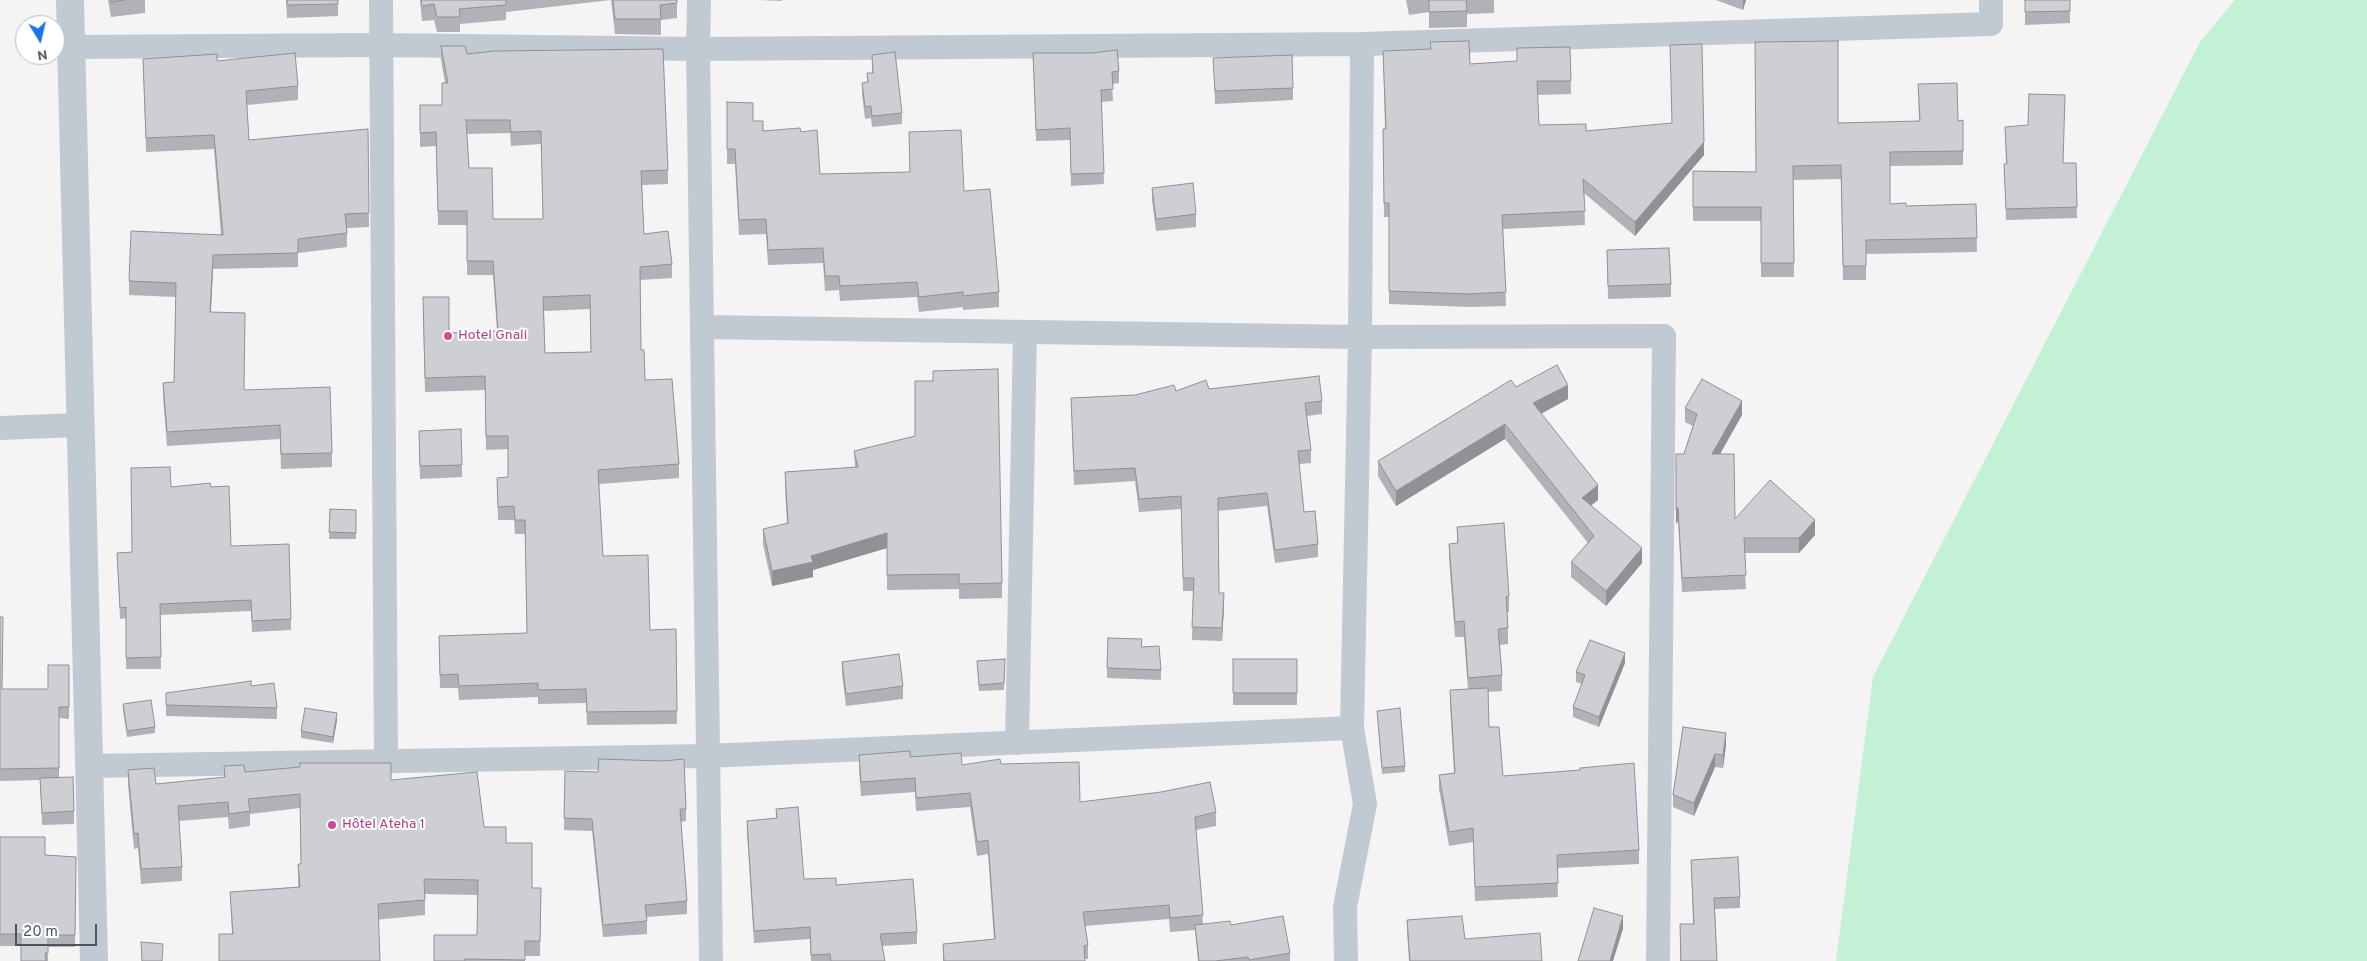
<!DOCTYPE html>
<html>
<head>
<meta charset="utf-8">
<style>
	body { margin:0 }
	#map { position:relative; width:2367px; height:961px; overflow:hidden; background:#f5f3f3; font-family:Overpass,sans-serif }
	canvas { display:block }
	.north { position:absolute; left:15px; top:15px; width:50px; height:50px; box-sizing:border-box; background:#fff; border:1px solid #b7bbc0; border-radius:50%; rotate:171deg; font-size:14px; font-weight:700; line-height:20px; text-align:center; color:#4a5661 }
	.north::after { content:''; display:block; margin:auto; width:18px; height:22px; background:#1a73e8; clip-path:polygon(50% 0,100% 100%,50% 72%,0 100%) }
	.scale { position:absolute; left:15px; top:924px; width:82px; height:22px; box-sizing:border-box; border:2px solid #4a5661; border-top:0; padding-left:6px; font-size:15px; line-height:18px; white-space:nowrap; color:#4a5661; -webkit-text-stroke:4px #fff; paint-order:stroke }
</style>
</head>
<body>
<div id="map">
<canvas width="2367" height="961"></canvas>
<div class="north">N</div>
<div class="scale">20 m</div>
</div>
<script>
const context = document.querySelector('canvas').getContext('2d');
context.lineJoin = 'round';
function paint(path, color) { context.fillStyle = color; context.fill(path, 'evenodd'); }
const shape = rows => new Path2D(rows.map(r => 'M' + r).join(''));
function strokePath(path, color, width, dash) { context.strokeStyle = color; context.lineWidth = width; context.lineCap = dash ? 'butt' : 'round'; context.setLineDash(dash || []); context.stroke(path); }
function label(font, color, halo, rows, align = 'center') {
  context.font = font + ' Overpass,sans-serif'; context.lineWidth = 4; context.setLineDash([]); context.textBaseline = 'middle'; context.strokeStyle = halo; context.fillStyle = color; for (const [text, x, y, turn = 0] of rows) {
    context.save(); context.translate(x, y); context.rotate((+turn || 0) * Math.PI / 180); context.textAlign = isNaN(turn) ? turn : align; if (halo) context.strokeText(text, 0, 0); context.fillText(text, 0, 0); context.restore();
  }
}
const green = shape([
	[2235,0,2367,0,2367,961,1836,961,1873,677,2200,42]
]);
const minor = shape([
	[381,0,386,761],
	[699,0,698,49,711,961],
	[71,47,381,45,698,49,1362,44,1991,24,1991,0],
	[702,327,1360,337,1664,336,1658,961],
	[0,428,79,425],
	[1017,743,1025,332],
	[89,766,706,756,1352,728],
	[1346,961,1345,907,1365,804,1352,728,1360,337,1362,44]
]);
const tertiary = shape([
	[70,0,94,961]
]);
const wall = shape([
	[108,0,145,0,145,13,111,17],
	[286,0,338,0,338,16,287,18],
	[420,0,677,0,677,18,661,20,661,35,615,34,611,0,506,12,506,20,460,24,460,32,437,32,434,20,422,21],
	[759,0,782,0,782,1],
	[1406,0,1494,0,1494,13,1467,14,1467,27,1429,28,1429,12,1409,15],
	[1716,0,1746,0,1743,10],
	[2025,0,2070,0,2070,23,2025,25],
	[441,46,467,54,668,170,668,184,642,185,644,234,672,264,672,278,640,280,641,350,645,380,679,464,679,478,599,484,603,556,650,630,676,629,677,724,587,725,586,703,538,704,538,697,459,700,458,688,440,688,439,650,527,633,525,534,515,534,514,520,498,520,497,478,508,477,508,449,486,450,485,390,425,392,423,311,449,333,497,331,493,275,467,275,467,225,438,225,436,146,420,147,420,105,442,105,445,83,441,60],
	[510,133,511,146,541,144,543,219,493,219,469,168,467,134],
	[590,309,591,352,545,353,544,311],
	[1570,47,1571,94,1537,95,1539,125,1586,131,1704,155,1635,236,1584,193,1585,225,1503,229,1506,306,1469,307,1389,304,1389,217,1384,217,1383,129,1385,129,1383,51,1470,64,1517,62],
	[1033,53,1119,71,1119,83,1112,84,1113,101,1101,102,1104,184,1071,186,1070,140,1036,141],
	[872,55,902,113,902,124,872,127,871,118,865,119,862,94,862,83,867,82,867,73,872,73],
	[1213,58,1293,88,1293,100,1215,104],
	[143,59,217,61,298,86,298,100,247,105,249,140,368,129,369,227,347,228,347,247,298,253,298,267,213,269,211,312,244,390,332,453,332,467,281,469,280,439,167,446,163,397,163,383,174,382,176,297,129,295,129,281,221,235,214,149,146,152],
	[1918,84,1958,121,1963,120,1963,165,1890,166,1890,204,1906,206,1976,204,1977,252,1866,254,1866,280,1843,280,1841,179,1793,180,1794,277,1761,277,1761,221,1693,221,1693,171,1756,172,1838,123,1919,121],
	[727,102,753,121,763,131,801,132,820,174,910,172,909,132,964,191,999,292,999,307,963,310,963,307,919,312,917,297,840,301,839,290,825,291,823,263,768,265,766,234,739,235,735,164,727,164],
	[2005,127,2064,163,2076,163,2077,218,2006,220,2004,164,2006,164],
	[1152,188,1196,214,1196,227,1156,231,1152,200],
	[1607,250,1671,284,1671,297,1608,299],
	[1516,387,1568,399,1541,414,1598,500,1591,505,1642,563,1606,606,1571,577,1571,562,1588,543,1505,439,1396,506,1378,476,1378,461],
	[1209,389,1322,401,1322,414,1307,416,1311,450,1311,463,1299,464,1304,512,1318,544,1318,557,1275,563,1267,506,1218,511,1219,593,1224,606,1222,641,1192,640,1193,591,1183,591,1181,509,1139,512,1135,481,1074,485,1071,398,1135,395],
	[1685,408,1742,415,1720,454,1735,519,1815,535,1799,553,1744,553,1746,589,1682,592,1678,521,1676,524,1684,454,1693,426,1685,422],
	[419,443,462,465,462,477,420,479],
	[854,451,1002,583,1002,598,959,599,959,589,887,590,887,548,813,570,813,577,772,586,763,544,763,529,787,524,785,487,785,472,855,467],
	[171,487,211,487,231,546,291,619,291,630,252,632,251,611,160,615,161,669,126,669,126,618,120,619,117,553,132,552],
	[330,509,356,510,356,539,329,539],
	[1457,527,1509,596,1509,612,1507,612,1508,628,1508,644,1500,645,1502,675,1502,691,1488,692,1489,727,1503,776,1639,850,1639,864,1557,868,1558,897,1475,901,1473,842,1449,846,1439,789,1439,775,1454,773,1450,704,1450,690,1468,689,1464,637,1455,637,1449,559,1449,544,1457,543],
	[0,617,2,689,48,689,69,665,69,719,59,718,59,778,74,811,74,824,42,825,40,780,0,781],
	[1142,647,1161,670,1161,680,1107,678,1107,668],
	[1005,659,1004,690,979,691,977,661],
	[1233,659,1297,659,1297,705,1233,705],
	[842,662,903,686,903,699,846,706,842,674],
	[1625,663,1599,727,1573,717,1573,707,1582,684,1576,682,1576,672],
	[251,686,277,708,277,719,166,716,166,693],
	[123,704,155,727,155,733,127,737,123,710],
	[1377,711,1405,766,1405,772,1382,774],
	[337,720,333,743,301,738,301,731],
	[1683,727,1726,745,1723,768,1715,767,1694,816,1673,807,1673,795],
	[859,755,910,757,962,765,1001,764,1080,802,1216,812,1216,826,1196,830,1203,924,1231,925,1290,953,1290,961,1198,961,1195,930,1170,932,1169,919,1085,926,1088,945,1088,959,1085,959,1085,961,943,961,943,944,994,939,988,854,977,856,970,807,916,811,915,792,861,796,859,769],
	[224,766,245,772,391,780,484,827,506,843,532,888,541,888,540,956,525,956,525,961,434,961,477,935,478,895,425,894,425,915,232,934,230,892,298,887,298,864,301,864,300,808,250,814,250,826,229,829,228,817,179,821,182,867,182,881,141,884,138,848,134,849,128,785,128,770,156,784,224,778],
	[686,809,686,821,681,822,687,901,687,914,647,917,647,934,603,937,592,831,564,830,564,818],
	[776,809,804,879,836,885,917,932,917,944,882,946,885,961,811,961,810,939,754,943,747,833,747,821,776,819],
	[0,837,45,855,76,857,75,947,48,947,48,961,21,961,21,946,0,946],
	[1691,860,1740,897,1740,908,1715,909,1717,961,1680,961,1680,924,1693,924],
	[1407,920,1465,939,1542,961,1409,961,1407,932]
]);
const shadedWall = shape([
	[1743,0,1746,0,1743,10],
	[1704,142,1704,155,1635,236,1635,222],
	[213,255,213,269,210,326,210,312],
	[1568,385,1568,399,1533,418,1533,403],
	[1742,401,1742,415,1712,468,1712,454],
	[1505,424,1505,439,1396,506,1396,491],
	[1598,485,1598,500,1582,513,1582,498],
	[1678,507,1678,521,1676,524,1676,510],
	[1815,520,1815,535,1799,553,1799,538],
	[887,533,887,548,813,570,813,577,772,586,772,571,811,556],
	[1642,548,1642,563,1606,606,1606,591],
	[1224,593,1224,606,1222,641,1222,628],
	[1625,653,1625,663,1599,727,1599,717],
	[337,713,337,720,333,743,333,737],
	[1726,733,1726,745,1723,768,1723,755],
	[1715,754,1715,767,1694,816,1694,803],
	[1623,916,1623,929,1613,961,1610,961]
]);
const building = shape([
	[111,0,125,0,111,2,111,0],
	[287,0,338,0,338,4,287,5,287,0],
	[421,0,506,0,506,5,459,9,460,17,437,17,434,4,422,6,421,0],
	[613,0,677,0,677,3,660,5,661,19,615,19,613,0],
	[1429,0,1466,0,1467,11,1429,12,1429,0],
	[2025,0,2070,0,2070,11,2025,12,2025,0],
	[1469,41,1470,64,1517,61,1517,48,1570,47,1571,81,1537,81,1539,125,1586,124,1586,131,1672,123,1670,45,1702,44,1704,142,1635,222,1583,179,1585,211,1502,215,1506,292,1469,294,1389,291,1389,203,1384,203,1383,129,1386,129,1383,51,1431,49,1430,42,1469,41],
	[1838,41,1838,123,1920,121,1918,84,1957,83,1958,121,1963,120,1963,151,1890,152,1890,204,1906,203,1906,206,1976,204,1977,238,1866,240,1866,266,1843,266,1841,165,1793,166,1794,263,1761,263,1761,207,1693,207,1693,171,1756,172,1755,42,1838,41],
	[441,46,465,46,467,54,495,51,663,49,668,170,641,171,644,234,668,231,672,264,640,267,641,350,644,350,645,380,672,379,679,464,598,470,603,556,648,555,650,630,676,629,677,711,587,712,586,689,538,690,538,683,459,686,458,674,440,675,439,636,527,633,525,520,515,520,514,506,498,507,497,478,508,477,508,436,486,436,485,376,425,378,423,297,449,297,449,333,498,331,493,261,467,261,467,211,438,211,436,132,420,133,420,105,442,105,442,83,448,83,441,46],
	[466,120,510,120,511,132,541,131,543,219,493,219,492,168,469,168,466,120],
	[590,295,591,352,545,353,543,297,590,295],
	[1117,50,1119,71,1112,72,1113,89,1101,90,1104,173,1071,174,1070,128,1036,130,1033,53,1092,53,1117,50],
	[895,52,902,113,872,116,871,106,865,107,862,83,868,82,867,73,873,73,872,55,895,52],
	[295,53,298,86,246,91,249,140,368,129,369,213,345,214,347,233,298,239,298,253,213,255,210,312,245,313,244,390,330,387,332,453,281,454,280,425,167,432,163,383,174,382,176,283,129,281,131,231,223,235,214,135,146,138,143,59,217,54,217,61,295,53],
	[1292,55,1293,88,1215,91,1213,58,1292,55],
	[2029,94,2065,95,2063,163,2076,163,2077,207,2006,209,2004,164,2007,164,2005,127,2028,125,2029,94],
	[727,102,753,103,753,121,763,121,763,131,800,128,801,132,817,130,820,174,910,172,909,132,961,130,964,191,990,189,999,292,963,296,963,292,919,297,917,282,840,286,839,276,825,276,823,248,768,250,766,219,739,220,735,149,727,149,727,102],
	[1193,183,1196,214,1156,219,1152,188,1193,183],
	[1669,248,1671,284,1608,286,1607,250,1669,248],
	[1557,365,1568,385,1533,403,1598,485,1582,498,1642,548,1606,591,1571,562,1594,536,1505,424,1396,491,1378,461,1511,380,1516,387,1557,365],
	[998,369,1002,583,959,584,959,574,887,575,887,533,811,556,813,562,772,571,763,529,788,523,785,472,858,467,854,451,915,436,915,381,933,381,933,371,998,369],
	[1319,376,1322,401,1305,403,1311,450,1298,451,1304,512,1315,511,1318,544,1275,550,1267,493,1218,498,1219,593,1224,593,1222,628,1192,627,1194,578,1183,578,1181,496,1139,499,1135,468,1074,471,1071,398,1135,395,1174,385,1176,391,1206,380,1209,389,1319,376],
	[1702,379,1742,401,1712,454,1734,454,1735,519,1770,480,1815,520,1799,538,1744,538,1746,575,1682,578,1678,507,1676,510,1676,454,1684,454,1697,414,1685,408,1702,379],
	[461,429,462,465,420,466,419,431,461,429],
	[170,467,171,487,210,483,211,487,229,486,231,546,289,544,291,619,252,621,251,600,160,604,161,657,126,658,126,607,120,608,117,553,132,552,131,468,170,467],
	[330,509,356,510,356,533,329,532,330,509],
	[1504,523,1509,596,1506,597,1508,628,1498,629,1502,675,1468,678,1464,621,1455,622,1449,544,1458,543,1457,527,1504,523],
	[0,617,3,617,2,689,48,689,48,665,69,665,69,707,59,707,59,768,0,769,0,617],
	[1108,638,1142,639,1141,647,1159,646,1161,670,1107,668,1108,638],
	[1590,640,1625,653,1599,717,1573,707,1585,675,1576,672,1590,640],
	[899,654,903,686,846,694,842,662,899,654],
	[1005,659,1004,683,979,685,977,661,1005,659],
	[1233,659,1297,659,1297,693,1233,693,1233,659],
	[251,681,251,686,274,683,277,708,166,705,166,693,251,681],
	[1488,688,1489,727,1499,727,1503,776,1580,770,1580,768,1634,763,1639,850,1557,855,1558,883,1475,887,1473,828,1449,832,1439,775,1455,773,1450,690,1488,688],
	[151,700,155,727,127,731,123,704,151,700],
	[305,708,337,713,333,737,301,731,305,708],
	[1400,708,1405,766,1382,768,1377,711,1400,708],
	[1683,727,1726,733,1723,755,1715,754,1694,803,1673,795,1683,727],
	[910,751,910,757,961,753,962,765,1000,759,1001,764,1079,762,1080,802,1161,792,1210,782,1216,812,1195,817,1203,915,1170,918,1169,905,1083,912,1088,945,1084,946,1085,961,944,961,943,944,995,939,988,840,977,842,970,793,916,798,915,778,861,782,859,755,910,751],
	[599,759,663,761,684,759,686,809,680,809,687,901,645,905,647,921,603,925,592,819,564,818,565,771,598,772,599,759],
	[300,763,391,763,391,780,477,772,484,827,506,827,506,843,532,843,532,888,541,888,540,941,525,941,525,960,465,959,465,961,434,961,434,935,477,935,478,880,424,879,425,900,378,904,380,961,219,961,219,934,233,934,230,892,300,887,298,864,301,864,300,794,248,799,250,811,229,814,228,802,178,806,182,867,141,869,138,833,134,834,128,770,154,768,156,784,225,777,224,766,244,765,245,772,300,767,300,763],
	[73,777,74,811,42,813,40,778,73,777],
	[798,807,804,879,836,878,836,885,913,879,917,932,880,934,885,961,831,961,830,954,811,955,810,927,754,931,747,821,777,818,776,809,798,807],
	[0,837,45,837,45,855,76,857,75,935,48,935,48,953,45,953,46,961,21,961,21,934,0,934,0,837],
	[1738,857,1740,897,1714,898,1717,961,1681,961,1680,924,1694,924,1691,860,1738,857],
	[1594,908,1623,916,1610,961,1578,961,1594,908],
	[1283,916,1290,953,1249,960,1248,957,1215,961,1199,961,1195,925,1230,921,1231,925,1283,916],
	[1462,916,1465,939,1540,933,1542,961,1410,961,1407,920,1462,916],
	[141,942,163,944,162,961,142,961,141,942]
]);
const markers = [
	[448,336,5,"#d1479c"],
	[332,825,5,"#d1479c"]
];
const hotelNames = [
	["Hotel Gnali",458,336],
	["Hôtel Ateha 1",342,825]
];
paint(green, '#c3f1d5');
strokePath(minor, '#c1cad2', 24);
strokePath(tertiary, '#c1cad2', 28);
paint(wall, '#b0b2b7');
paint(shadedWall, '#909195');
paint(building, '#cdcfd5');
strokePath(building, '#909195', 1);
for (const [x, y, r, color] of markers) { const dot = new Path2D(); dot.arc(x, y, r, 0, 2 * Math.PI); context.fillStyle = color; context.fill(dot); strokePath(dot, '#fff', 2); }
label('14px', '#b23c85', '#fff', hotelNames, 'left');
</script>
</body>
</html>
